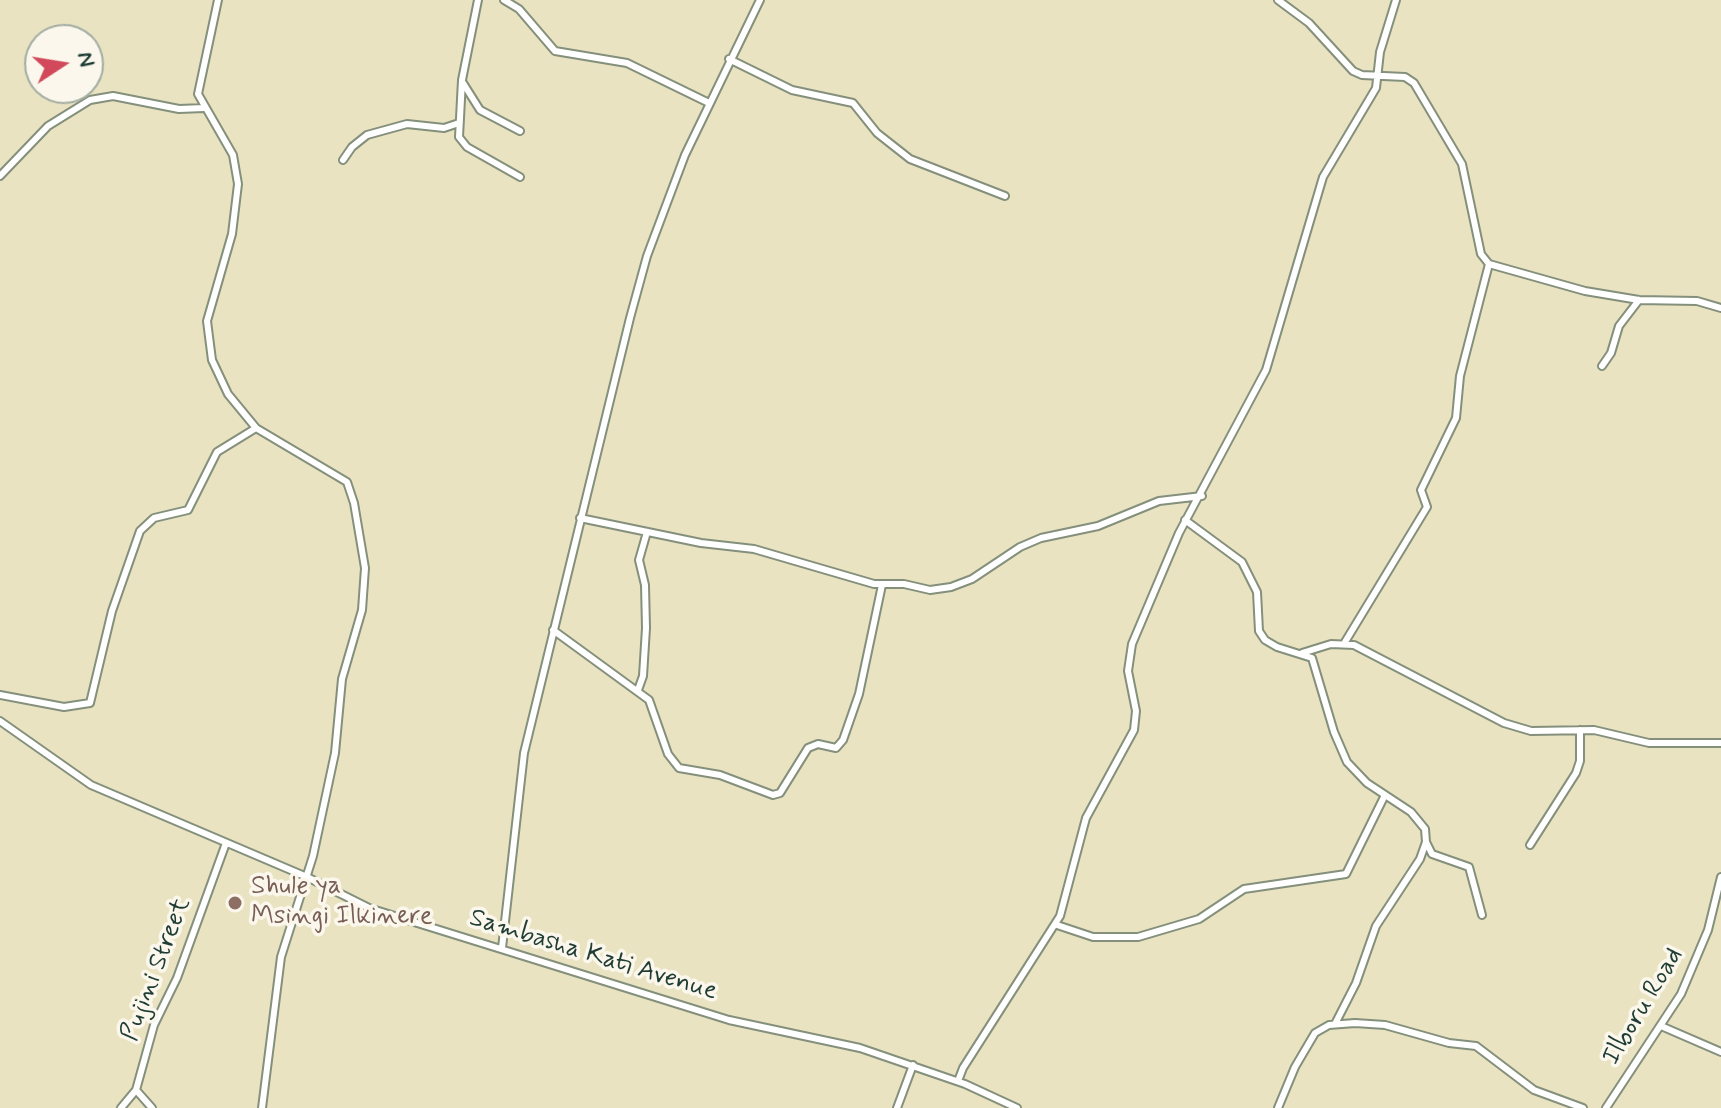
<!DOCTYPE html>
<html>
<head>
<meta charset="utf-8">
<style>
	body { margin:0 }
	#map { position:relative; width:1721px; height:1108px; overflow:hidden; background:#e9e3c2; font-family:Mynerve,sans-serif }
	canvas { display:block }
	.north { position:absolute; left:24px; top:24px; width:80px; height:80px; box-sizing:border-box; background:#fbf7ec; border:2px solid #a3ada2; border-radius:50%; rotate:78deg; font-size:22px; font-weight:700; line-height:32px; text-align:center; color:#1f3d34 }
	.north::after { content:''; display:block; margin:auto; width:28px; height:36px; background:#d1495b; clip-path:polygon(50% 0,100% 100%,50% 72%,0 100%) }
</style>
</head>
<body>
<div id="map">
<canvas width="1721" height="1108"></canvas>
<div class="north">N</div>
</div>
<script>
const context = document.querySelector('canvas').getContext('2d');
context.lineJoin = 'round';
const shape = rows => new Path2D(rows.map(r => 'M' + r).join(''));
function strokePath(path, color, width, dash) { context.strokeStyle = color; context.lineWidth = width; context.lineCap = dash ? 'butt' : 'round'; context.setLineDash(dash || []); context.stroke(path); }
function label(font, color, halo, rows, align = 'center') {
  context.font = font + ' Mynerve,sans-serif'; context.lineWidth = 7; context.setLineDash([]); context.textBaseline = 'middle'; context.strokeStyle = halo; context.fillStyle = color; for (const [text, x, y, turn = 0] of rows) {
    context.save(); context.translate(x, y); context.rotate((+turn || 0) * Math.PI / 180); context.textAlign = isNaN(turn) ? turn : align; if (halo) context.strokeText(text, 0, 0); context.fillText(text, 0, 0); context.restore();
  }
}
const street = shape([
	[218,0,198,94,233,155,238,184,232,234,207,321,212,360,228,394,256,428,347,482,354,503,365,568,362,610,342,679,335,753,313,856,281,957,262,1108],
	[478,0,462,80,459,137,467,147,520,177],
	[504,0,519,9,555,51,627,63,709,103],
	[1278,0,1309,23,1353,71,1362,75,1405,77,1414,83,1462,164,1481,254,1489,264,1585,291,1639,300,1697,301,1721,308],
	[729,59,792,90,853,103,877,133,910,159,1005,196],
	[463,83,480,110,520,131],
	[343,160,352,147,367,135,407,124,444,128,459,123],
	[0,176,48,126,90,100,113,96,179,109,204,108],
	[1602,366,1611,353,1619,326,1639,300],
	[580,518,701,543,754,549,874,584,904,584,930,590,951,587,972,579,1020,547,1041,538,1098,526,1159,501,1202,496],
	[1185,520,1242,562,1257,592,1259,631,1265,640,1277,647,1312,658,1334,732,1347,762,1367,783,1411,812,1425,829,1426,842,1420,859,1376,926,1356,983,1335,1024],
	[553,630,649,700,668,754,679,768,720,775,773,795,780,793,808,748,818,744,836,748,843,740,859,694,882,585],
	[1345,642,1427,507,1421,490,1456,418,1460,376,1489,264],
	[1302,653,1331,644,1354,645,1504,723,1531,731,1594,730,1649,743,1721,743],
	[638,690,643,676,646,628,645,585,639,560,647,532],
	[0,695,64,707,90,703,112,611,140,531,154,518,188,510,217,452,256,428],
	[0,721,91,785,307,877,369,908,729,1020,860,1048,965,1084,1017,1108],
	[1426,842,1432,854,1469,867,1482,915],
	[1530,845,1576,773,1580,761,1580,730],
	[1057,925,1093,937,1138,937,1199,919,1244,889,1346,874,1385,795],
	[502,948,524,753,630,318,647,256,685,155,760,0],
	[1661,1026,1721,1052],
	[958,1081,963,1068,1060,916,1086,818,1134,730,1136,711,1128,671,1132,644,1179,533,1266,370,1323,177,1376,88,1380,52,1396,0],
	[136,1090,152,1108],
	[121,1108,136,1090,154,1025,177,978,226,843],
	[897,1108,913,1065],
	[1278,1108,1295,1067,1315,1033,1329,1025,1355,1023,1385,1025,1449,1043,1476,1046,1534,1090,1583,1108],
	[1606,1108,1681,994,1708,930,1721,877]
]);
const markers = [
	[235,903,8,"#8d6e63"]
];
const educationNames = [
	["Shule ya",251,888],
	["Msingi Ilkinere",251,918]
];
const streetNames = [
	["Sambasha Kati Avenue",593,956,17],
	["Pujini Street",157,970,-69],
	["Ilboru Road",1644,1007,-59]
];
strokePath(street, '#84907b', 10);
strokePath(street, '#fff', 6);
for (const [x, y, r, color] of markers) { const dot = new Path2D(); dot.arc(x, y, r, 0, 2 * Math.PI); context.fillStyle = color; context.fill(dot); strokePath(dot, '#fbf7ec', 3); }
label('26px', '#785e54', '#fbf7ec', educationNames, 'left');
label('26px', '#1f3d34', '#fbf7ec', streetNames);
</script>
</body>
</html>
